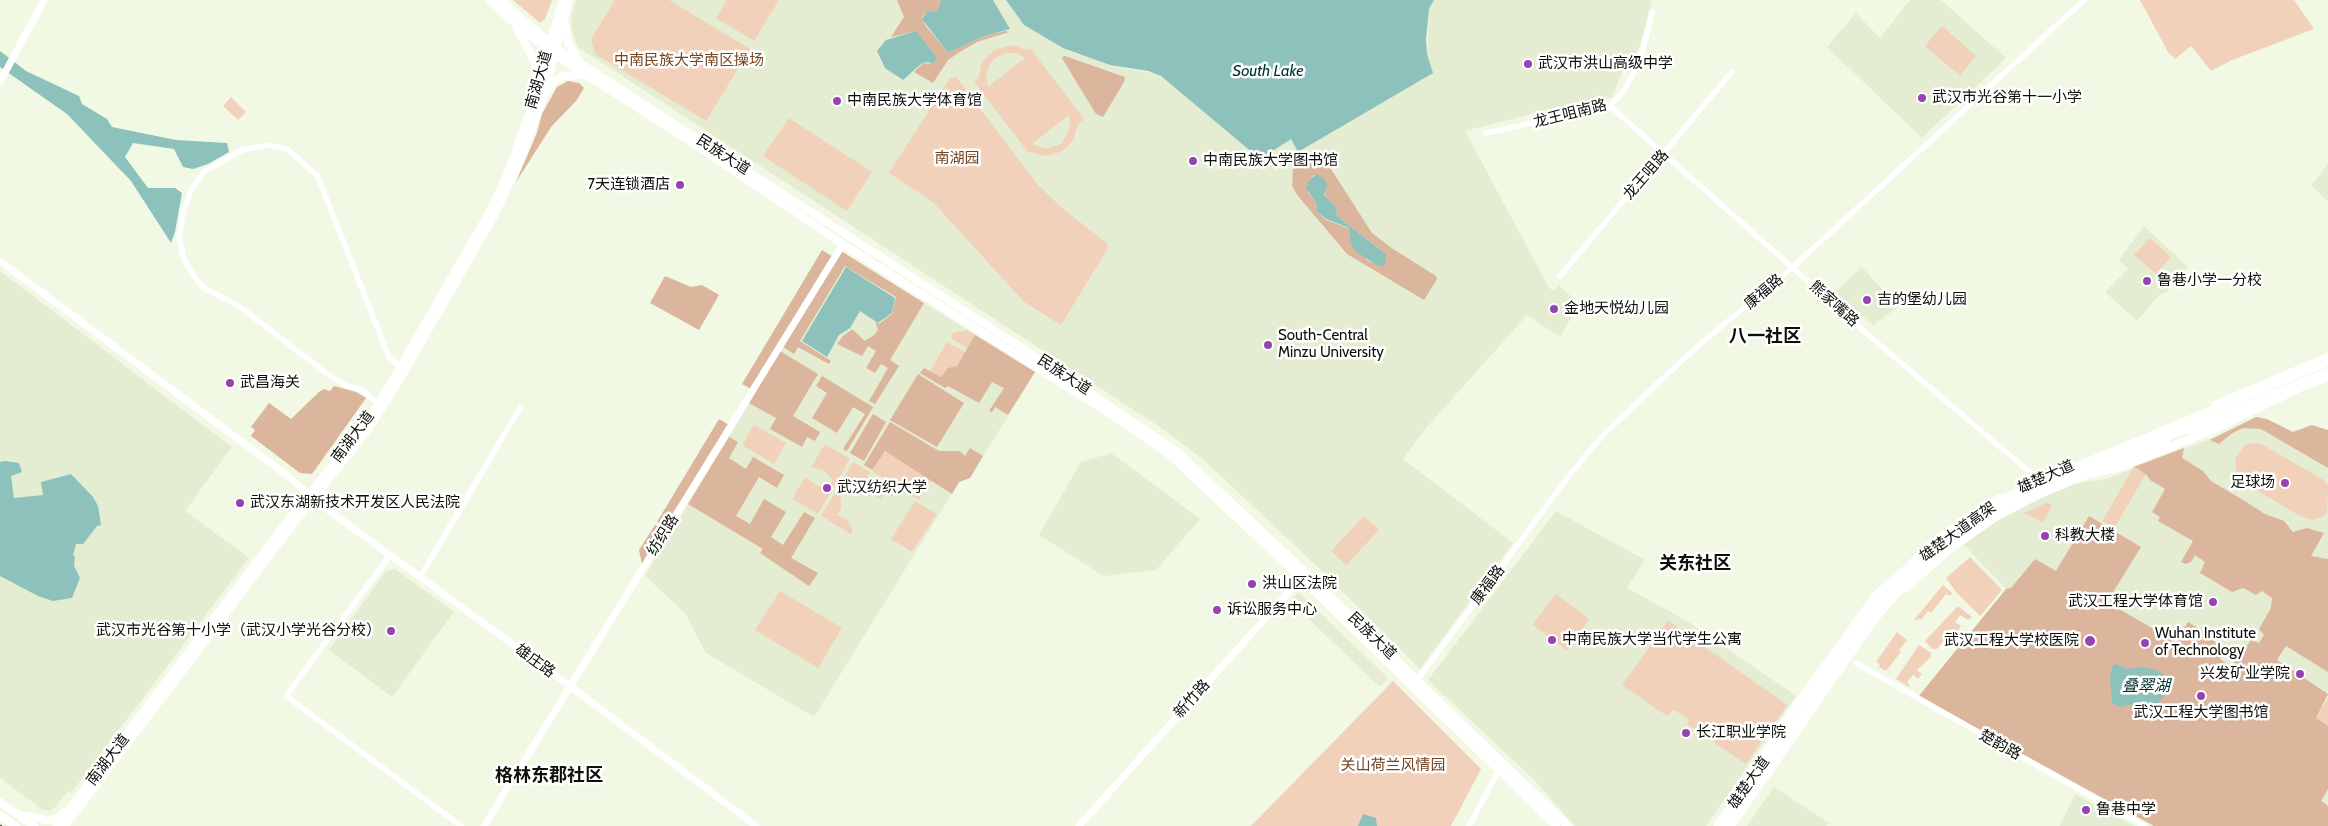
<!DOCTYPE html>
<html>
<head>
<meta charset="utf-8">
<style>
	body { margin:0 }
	canvas { display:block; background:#f1f8e3 }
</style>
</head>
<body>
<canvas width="2328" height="826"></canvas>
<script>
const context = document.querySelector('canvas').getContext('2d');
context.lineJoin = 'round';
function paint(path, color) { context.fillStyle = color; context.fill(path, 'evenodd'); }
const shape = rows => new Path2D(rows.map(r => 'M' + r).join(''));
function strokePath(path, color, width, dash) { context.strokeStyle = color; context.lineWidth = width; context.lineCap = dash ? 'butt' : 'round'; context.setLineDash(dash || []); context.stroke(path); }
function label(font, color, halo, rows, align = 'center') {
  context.font = font + ' Cabin,"Noto Sans SC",sans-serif'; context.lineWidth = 5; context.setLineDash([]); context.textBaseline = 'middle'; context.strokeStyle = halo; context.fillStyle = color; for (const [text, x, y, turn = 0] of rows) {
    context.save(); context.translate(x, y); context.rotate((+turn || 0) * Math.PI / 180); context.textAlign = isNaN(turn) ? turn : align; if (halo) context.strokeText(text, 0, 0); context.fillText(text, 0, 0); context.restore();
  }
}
const built = shape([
	[576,0,1006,0,1024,25,1110,65,1157,74,1270,151,1291,139,1298,151,1427,54,1429,9,1434,0,1649,0,1652,4,1641,42,1636,55,1630,53,1612,97,1554,108,1465,131,1549,288,1554,291,1559,285,1579,304,1560,337,1527,315,1426,428,1403,459,1513,543,1420,669,1321,570,1206,462,1166,431,578,47,571,28,572,14],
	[1910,0,1941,0,2006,58,1922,138,1827,47,1856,13,1880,38],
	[2328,164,2328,202,2311,185],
	[2144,226,2188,267,2167,292,2159,295,2137,321,2105,292,2128,269,2119,260],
	[841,251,1035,372,970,478,959,482,814,717,706,653,685,613,645,576],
	[1862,267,1898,307,1873,325,1834,293],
	[0,271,232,447,185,511,249,558,71,793,68,791,54,808,49,811,43,810,0,778],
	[2256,417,2328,459,2328,826,2154,826,1918,697,2006,589,1964,545,1984,528,2045,495,2073,484,2106,479,2210,439],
	[1111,453,1200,519,1156,570,1104,576,1039,535,1081,462],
	[1556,511,1645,560,1627,588,1687,621,1796,696,1706,826,1575,826,1534,780,1428,680],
	[395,569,454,612,392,697,329,650,386,571],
	[1298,592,1388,678,1380,687,1290,601],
	[1774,787,1829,823,1826,826,1747,826],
	[2075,794,2134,826,2060,826]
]);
const green = shape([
	[513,0,552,0,545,19,540,23],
	[615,0,669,0,750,49,706,121,595,54,591,39],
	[727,0,779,0,754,41,716,18],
	[2140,0,2294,0,2314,29,2232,60,2211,71,2191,46,2175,59,2168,52],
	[1942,26,1976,56,1960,76,1925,46],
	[1012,45,1027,50,1030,48,1084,119,1078,124,1073,141,1061,152,1045,156,1028,152,974,82,979,78,981,65,987,56,996,49],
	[1007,53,1016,53,1025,58,988,87,986,76,990,64,995,58],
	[1069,115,1070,129,1061,144,1045,149,1032,144],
	[956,77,1038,185,1063,209,1107,243,1108,248,1061,325,1024,302,933,202,889,173,950,78],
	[231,97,246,112,238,120,223,106],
	[789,118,872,172,847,211,763,156],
	[2150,238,2171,257,2156,274,2134,255],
	[967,330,975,335,967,348,951,338,953,333],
	[947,342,965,352,957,366,941,378,930,371],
	[754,425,786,443,774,464,742,445],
	[2250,443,2261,444,2322,479,2328,485,2327,514,2314,520,2300,516,2241,481,2236,472,2235,458,2244,446],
	[825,444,850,459,818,514,792,499,805,477,816,485,829,488,833,481,824,470,811,467],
	[884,451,932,479,919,500,872,471],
	[853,462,870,472,867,477,894,492,891,497,884,493,880,499,871,494,874,487,868,484,869,481,862,477,858,483,853,481,849,488,841,483],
	[2134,467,2146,474,2114,528,2102,521],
	[835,493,841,498,841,509,837,515,846,519,853,530,851,534,821,516],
	[915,501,937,514,912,552,891,539],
	[2048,502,2052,506,2043,522,2024,513],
	[1364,516,1379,530,1346,565,1331,551],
	[1970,557,2002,590,1980,616,1956,592,1946,578],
	[1943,585,1952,593,1950,596,1946,594,1931,613,1928,611,1922,619,1914,620],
	[780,591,842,628,818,668,755,630],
	[1556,594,1589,619,1567,650,1532,625],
	[1958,606,1972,617,1968,620,1960,615,1955,622,1961,626,1956,633,1950,629,1943,637,1945,639,1937,649,1932,649,1925,641],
	[1668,621,1787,705,1746,764,1687,724,1689,719,1674,710,1667,716,1622,685],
	[1897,632,1907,640,1899,650,1901,652,1886,671,1879,667,1880,664,1876,662],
	[1919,645,1931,653,1931,657,1917,670,1922,674,1918,679,1913,675,1907,682,1910,686,1909,687,1896,679],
	[1393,681,1481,769,1451,826,1251,826],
	[2328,698,2328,726,2316,718]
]);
const forest = shape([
	[897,0,941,0,937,12,927,12,922,17,925,25,948,53,979,38,1005,31,1009,32,977,42,958,53,948,60,933,83,914,72,923,63,932,64,916,31,891,37,904,17],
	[1065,56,1125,77,1124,82,1103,117,1096,114,1063,60,1062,57],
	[568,81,579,83,584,88,576,101,551,127,516,182,537,133,542,114,557,87],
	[1319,153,1322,155,1372,233,1393,249,1436,276,1437,279,1424,300,1347,254,1298,196,1292,186,1293,169],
	[1314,175,1326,189,1325,196,1336,207,1337,216,1385,253,1379,266,1367,260,1350,229,1326,220,1317,212,1316,203,1308,192,1309,180],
	[822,250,835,258,753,390,742,384],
	[841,251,924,303,890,360,899,366,875,404,869,401,888,368,881,364,875,373,866,368,876,351,868,346,862,356,837,344,842,337,852,329,865,341,874,335,878,330,875,322,879,324,892,314,896,297,845,266,800,341,831,361,829,364,798,347,794,354,783,347],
	[665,276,691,287,702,285,719,295,699,330,650,303],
	[975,335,1035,372,1008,415,995,407,992,412,989,411,1004,388,992,382,979,403,948,386,945,388,920,373,924,368,941,377,948,368,957,366],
	[780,351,818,374,793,416,820,432,815,441,807,437,802,447,770,429,776,418,749,403],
	[918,374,964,403,937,447,890,420],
	[822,376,873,407,847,451,843,449,865,414,853,407,837,433,812,418,827,393,816,386],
	[334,386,356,392,366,398,312,474,300,473,251,436,255,430,251,427,269,403,291,419,319,392,324,389,330,391],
	[873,414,886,422,864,461,850,453],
	[2256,417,2267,419,2293,432,2312,425,2328,430,2328,468,2261,429,2243,428,2231,434,2219,444,2210,440],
	[719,419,731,426,668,528,657,522],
	[890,422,939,451,960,451,965,456,970,448,983,456,970,478,959,482,952,494,885,451,872,470,864,465],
	[729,437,738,442,729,458,746,469,753,457,784,475,777,488,759,477,736,516,750,524,764,499,786,512,771,537,783,545,804,512,815,518,791,558,818,573,809,586,760,553,763,549,688,504],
	[2184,448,2182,458,2203,471,2211,481,2243,500,2265,514,2284,521,2293,532,2307,528,2324,533,2311,556,2328,559,2328,672,2286,646,2277,660,2328,694,2316,718,2328,726,2328,789,2321,801,2328,806,2328,826,2154,826,1918,697,2006,589,2011,588,2035,559,2056,571,2089,516,2141,547,2107,602,2176,642,2188,622,2208,634,2224,652,2220,659,2231,667,2251,640,2259,643,2264,635,2259,629,2271,608,2272,598,2262,591,2256,595,2243,588,2232,592,2200,573,2205,562,2195,555,2191,562,2185,564,2181,562,2193,541,2158,521,2160,517,2152,512,2165,489,2150,480,2146,474,2134,467,2131,468],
	[655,525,666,531,643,569,639,550]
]);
const water = shape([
	[941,0,993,0,1010,29,979,38,948,53,922,19,927,12,937,12],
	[1006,0,1434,0,1429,9,1426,39,1427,54,1433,73,1298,152,1291,139,1260,159,1161,76,1148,71,1110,65,1063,48,1024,25],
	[916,31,937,58,932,64,928,62,922,63,903,80,885,68,877,51,886,40],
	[0,51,26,71,79,96,82,104,107,119,112,127,176,140,227,143,229,152,208,164,193,169,183,167,174,149,133,143,125,157,148,188,175,188,182,193,175,232,171,243,131,181,67,114,0,67],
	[1317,174,1325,180,1327,187,1324,195,1336,207,1337,216,1386,254,1385,266,1376,265,1354,250,1351,244,1349,228,1326,219,1317,212,1316,203,1306,188,1309,180],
	[846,267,895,298,892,313,878,323,860,311,850,328,839,335,827,357,802,341],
	[5,461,19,463,22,472,11,476,14,498,43,495,41,482,71,474,93,497,98,506,101,525,97,526,83,544,76,544,73,555,75,557,74,566,80,578,72,598,53,601,38,596,0,576,0,462],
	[2115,664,2128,669,2142,667,2156,670,2169,678,2170,684,2154,711,2149,710,2147,705,2138,703,2120,707,2112,703,2110,677,2112,667],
	[1363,814,1376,818,1377,826,1358,826]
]);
const tertiary = shape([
	[1610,106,1874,340,2038,479],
	[1486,133,1610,106,1623,92,1640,62,1652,12],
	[1559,277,1732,72],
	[380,406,362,390,347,386,330,376,239,306,204,288,194,276,184,260,179,237,184,209,192,188,204,172,242,150,269,145,287,149,317,175,389,357,403,370],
	[390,555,286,696,461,826],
	[420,577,520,408],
	[1856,663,2144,826],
	[1417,680,1571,473,1603,435,1692,351,1793,267,2084,0],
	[1469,826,1499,770]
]);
const secondary = shape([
	[0,82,44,0],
	[0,261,289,477,313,499,570,686,756,826],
	[484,826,843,244],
	[1079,826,1304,575]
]);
const primary = shape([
	[490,0,512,21,553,54,702,149,841,243,1126,424,1171,456,1301,578,1556,826],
	[500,0,555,47,1044,362,1175,450,1306,573,1568,826],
	[565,22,568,41,578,60],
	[516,27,533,58,539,78],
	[546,92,553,83,562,76,585,75],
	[2291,391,2328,377],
	[2215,405,2328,357],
	[2192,431,2258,405],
	[1904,571,1924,551,1955,526,2000,498],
	[1905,589,1950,549,1994,518,2038,495,2165,442],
	[0,802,34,826],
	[0,815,16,826],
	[20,816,31,816,48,821,57,818,64,812],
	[57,826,293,514,363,428,395,376,490,211,507,175,530,111,563,0],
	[65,826,298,518,367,431,400,379,495,214,520,161,543,98,569,0]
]);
const trunk = shape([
	[2091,474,2118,468,2215,429,2296,390],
	[1718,826,1790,714,1838,648,1876,595,1905,570],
	[1723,826,1869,615,1907,572,1968,521,2009,496,2044,480,2328,362],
	[1731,826,1874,620,1914,573,1942,549,1965,531,2009,505,2047,486,2328,372]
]);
const tram = shape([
	[0,825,2,826]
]);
const markers = [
	[1528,64,5,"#9643b2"],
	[1922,98,5,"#9643b2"],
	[837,101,5,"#9643b2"],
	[1193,161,5,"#9643b2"],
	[680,185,5,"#9643b2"],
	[2147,281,5,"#9643b2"],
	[1867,300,5,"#9643b2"],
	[1554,309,5,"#9643b2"],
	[1268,345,5,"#9643b2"],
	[230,383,5,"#9643b2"],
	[2285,483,5,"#9643b2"],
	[827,488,5,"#9643b2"],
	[240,503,5,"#9643b2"],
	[2045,536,5,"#9643b2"],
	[1252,584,5,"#9643b2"],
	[2213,602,5,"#9643b2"],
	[1217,610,5,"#9643b2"],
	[391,631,5,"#9643b2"],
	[1552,640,5,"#9643b2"],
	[2090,641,6,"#9643b2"],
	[2145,643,5,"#9643b2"],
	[2300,674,5,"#9643b2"],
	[2201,696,5,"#9643b2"],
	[1686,733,5,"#9643b2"],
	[2086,810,5,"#9643b2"]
];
const parkNames = [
	["中南民族大学南区操场",689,61],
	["南湖园",957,159],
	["关山荷兰风情园",1393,766]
];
const poiNames = [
	["武汉市洪山高级中学",1538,64],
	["武汉市光谷第十一小学",1932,98],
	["中南民族大学体育馆",847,101],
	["中南民族大学图书馆",1203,161],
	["7天连锁酒店",670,185,"right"],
	["鲁巷小学一分校",2157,281],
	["吉的堡幼儿园",1877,300],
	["金地天悦幼儿园",1564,309],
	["South-Central",1278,336],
	["Minzu University",1278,353],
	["武昌海关",240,383],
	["足球场",2275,483,"right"],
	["武汉纺织大学",837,488],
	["武汉东湖新技术开发区人民法院",250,503],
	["科教大楼",2055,536],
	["洪山区法院",1262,584],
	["武汉工程大学体育馆",2203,602,"right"],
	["诉讼服务中心",1227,610],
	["武汉市光谷第十小学（武汉小学光谷分校）",381,631,"right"],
	["Wuhan Institute",2155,634],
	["of Technology",2155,651],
	["中南民族大学当代学生公寓",1562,640],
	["武汉工程大学校医院",2079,641,"right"],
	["兴发矿业学院",2290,674,"right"],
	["武汉工程大学图书馆",2201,713,"center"],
	["长江职业学院",1696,733],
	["鲁巷中学",2096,810]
];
const streetNames = [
	["南湖大道",539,80,-74],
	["龙王咀南路",1570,114,-14],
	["民族大道",723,155,33],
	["龙王咀路",1646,175,-49],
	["康福路",1764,292,-40],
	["熊家嘴路",1834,304,42],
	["民族大道",1064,375,33],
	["南湖大道",353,437,-53],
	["雄楚大道",2046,477,-24],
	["雄楚大道高架",1958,532,-36],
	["纺织路",663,535,-58],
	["康福路",1488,585,-53],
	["民族大道",1372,636,44],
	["雄庄路",535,661,36],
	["新竹路",1192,699,-48],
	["楚韵路",2000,745,29],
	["南湖大道",108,760,-53],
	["雄楚大道",1749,783,-55]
];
const waterNames = [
	["South Lake",1268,71],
	["叠翠湖",2146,686]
];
const quarterNames = [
	["八一社区",1765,337],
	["关东社区",1695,564],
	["格林东郡社区",549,776]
];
paint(built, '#e4edd1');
paint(green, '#f2d1bb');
paint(forest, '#dbb59c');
paint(water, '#8dc2bc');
strokePath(tertiary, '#fff', 5.5);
strokePath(secondary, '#fff', 7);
strokePath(primary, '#fff', 8);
strokePath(trunk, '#fff', 8);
strokePath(tram, '#2e3128', 1);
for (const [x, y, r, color] of markers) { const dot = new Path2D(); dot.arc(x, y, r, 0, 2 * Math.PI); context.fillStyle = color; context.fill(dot); strokePath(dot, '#fff', 2); }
label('15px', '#76441d', '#fff', parkNames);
label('15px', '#0d0f08', '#fff', poiNames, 'left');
label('15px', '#0d0f08', '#fff', streetNames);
label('italic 16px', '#00322f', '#fff', waterNames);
label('bold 18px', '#0d0f08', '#fff', quarterNames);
</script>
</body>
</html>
